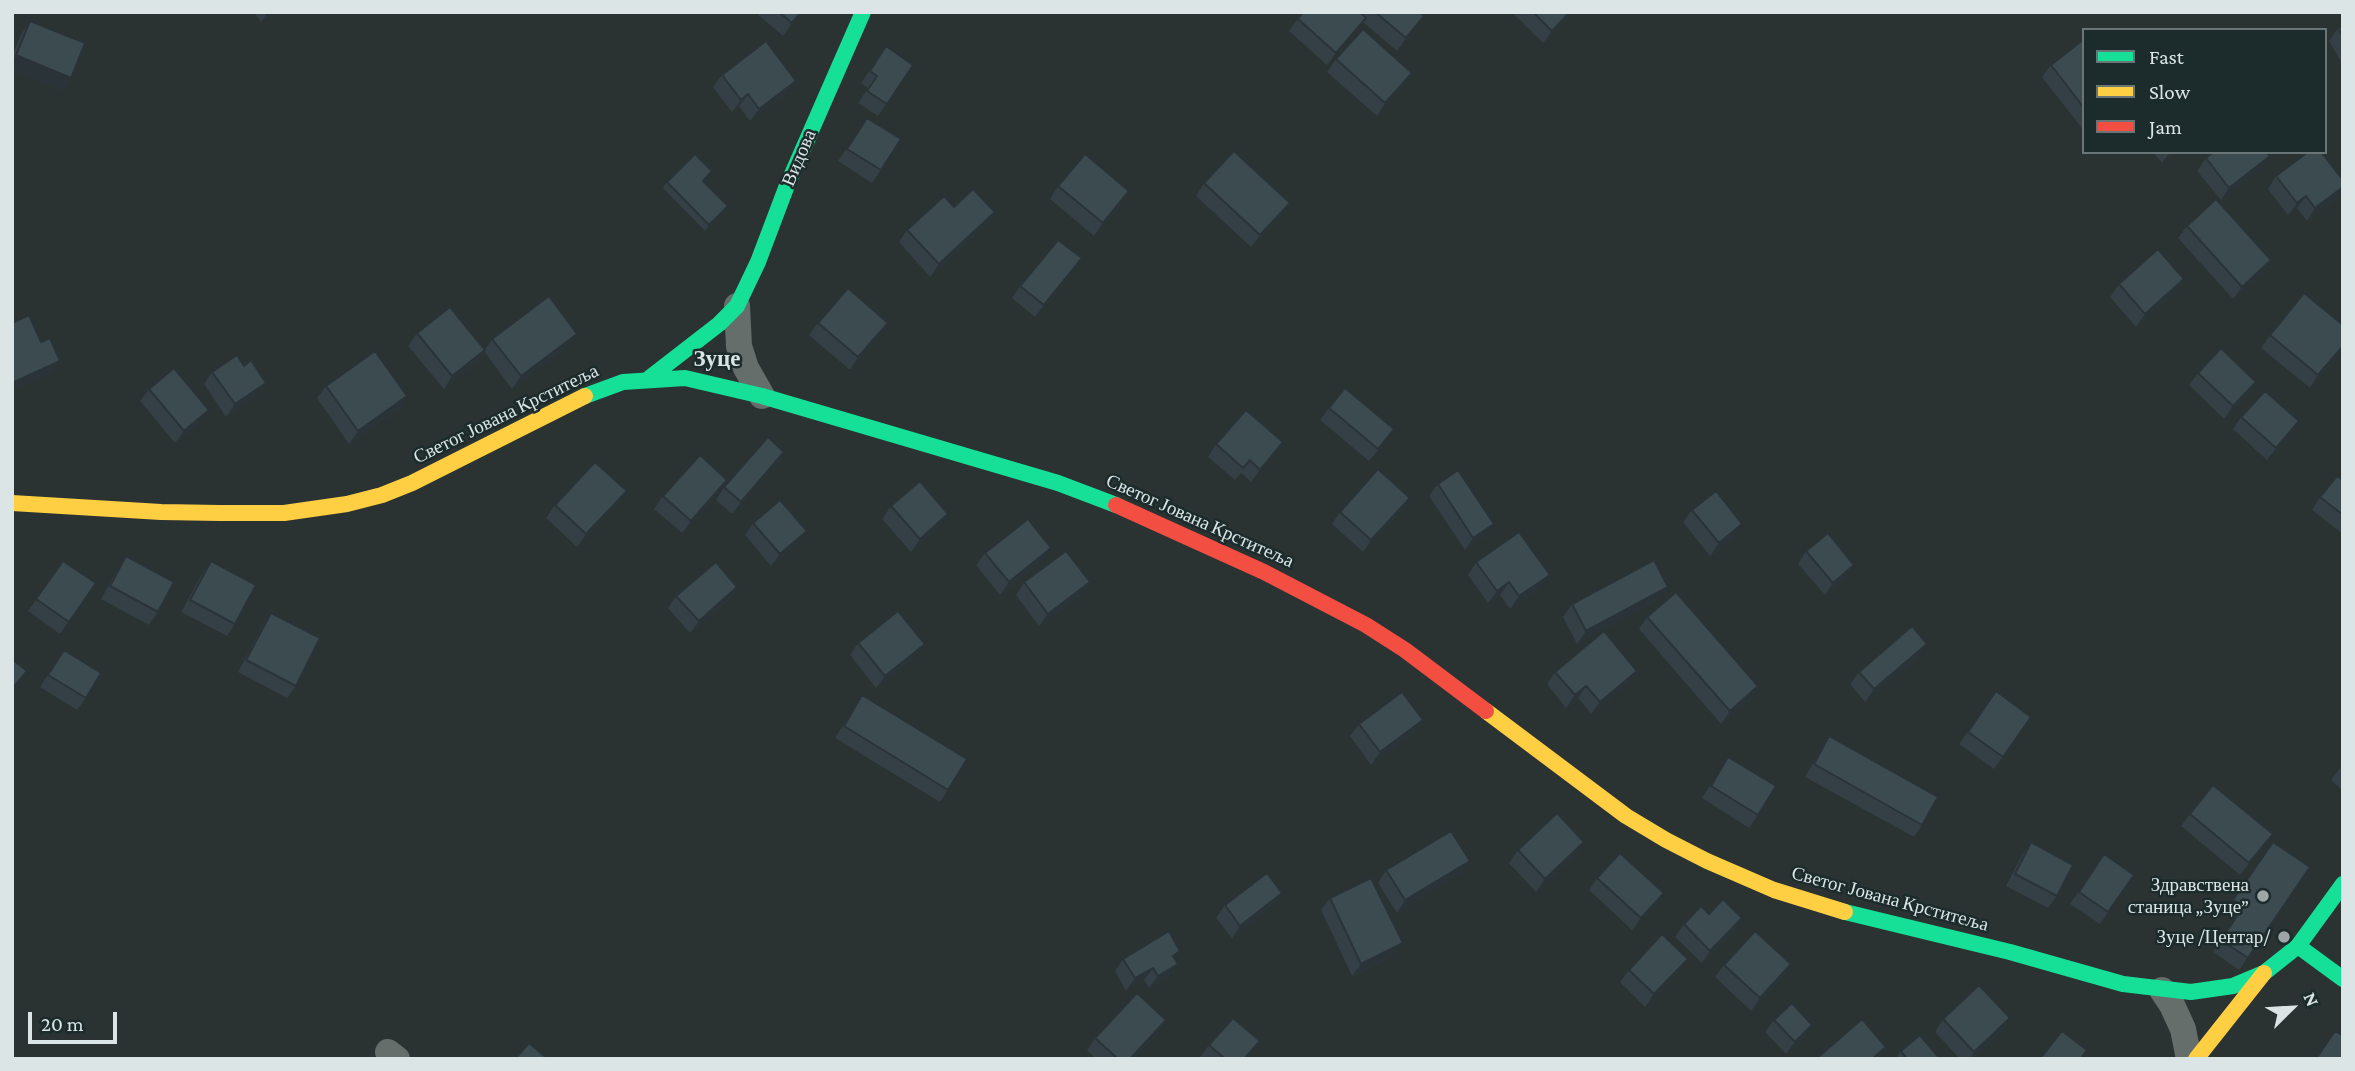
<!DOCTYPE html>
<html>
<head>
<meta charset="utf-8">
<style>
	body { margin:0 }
	#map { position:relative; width:2355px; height:1071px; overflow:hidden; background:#2a3232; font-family:"Crimson Pro",serif }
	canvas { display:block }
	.frame { position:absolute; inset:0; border:14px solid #dce5e6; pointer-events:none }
	.legend { position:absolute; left:2082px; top:28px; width:245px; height:126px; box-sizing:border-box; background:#1c2b2c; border:2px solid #697576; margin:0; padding:9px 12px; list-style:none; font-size:21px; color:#dce5e6 }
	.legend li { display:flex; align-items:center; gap:14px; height:35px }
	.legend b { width:35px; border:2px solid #697576 }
	.north { position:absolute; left:2257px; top:973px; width:70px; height:70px; -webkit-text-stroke:5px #1c2b2c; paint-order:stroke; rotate:66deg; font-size:19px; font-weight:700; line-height:28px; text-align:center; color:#dce5e6 }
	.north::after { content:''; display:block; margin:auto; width:24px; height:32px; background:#dce5e6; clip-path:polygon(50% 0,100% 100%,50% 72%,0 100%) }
	.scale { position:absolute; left:28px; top:1012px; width:89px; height:32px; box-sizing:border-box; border:4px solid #dce5e6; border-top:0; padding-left:9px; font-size:21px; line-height:24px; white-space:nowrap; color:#dce5e6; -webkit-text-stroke:5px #1c2b2c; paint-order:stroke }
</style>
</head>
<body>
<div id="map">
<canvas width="2355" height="1071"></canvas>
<div class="frame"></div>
<ul class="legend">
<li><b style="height:9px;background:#16e098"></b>Fast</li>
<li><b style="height:9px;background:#ffcf43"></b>Slow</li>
<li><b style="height:9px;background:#f24e42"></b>Jam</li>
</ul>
<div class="north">N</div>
<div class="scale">20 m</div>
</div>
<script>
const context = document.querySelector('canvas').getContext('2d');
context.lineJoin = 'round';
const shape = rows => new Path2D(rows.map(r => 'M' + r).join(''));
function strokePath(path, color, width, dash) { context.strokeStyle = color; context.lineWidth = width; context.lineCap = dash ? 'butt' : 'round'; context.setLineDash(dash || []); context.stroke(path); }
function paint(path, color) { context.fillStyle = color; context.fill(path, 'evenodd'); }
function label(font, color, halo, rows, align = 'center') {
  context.font = font + ' "Crimson Pro",serif'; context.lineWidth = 5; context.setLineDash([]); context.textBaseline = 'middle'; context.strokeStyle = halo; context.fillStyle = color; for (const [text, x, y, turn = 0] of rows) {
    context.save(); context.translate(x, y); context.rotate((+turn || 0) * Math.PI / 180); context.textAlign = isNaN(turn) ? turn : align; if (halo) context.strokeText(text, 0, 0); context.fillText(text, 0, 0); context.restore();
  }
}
const street = shape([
	[737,306,739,346,746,368,762,396],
	[2162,990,2172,1005,2183,1029,2189,1059],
	[388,1052,397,1059]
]);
const fast = shape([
	[648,379,719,324,737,306,758,262,786,188,863,12],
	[585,396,623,382,685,378,762,396,1058,483,1116,505],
	[1845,912,2010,952,2123,984,2191,992,2233,986,2264,973,2298,946,2343,884],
	[2298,946,2343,979]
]);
const slow = shape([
	[12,503,161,512,220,513,284,513,347,504,382,495,412,483,585,396],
	[1486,711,1626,816,1666,840,1707,861,1774,890,1845,912],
	[2196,1059,2264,973]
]);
const jam = shape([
	[1116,505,1264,572,1366,625,1405,650,1486,711]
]);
const wall = shape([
	[254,12,274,12,261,22],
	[755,12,802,12,783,36],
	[1303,12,1420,12,1416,28,1397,51,1363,22,1327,65,1289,31],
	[1512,12,1572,12,1568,18,1543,43],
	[30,21,71,78,62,90,12,70,12,56,22,33],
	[2343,26,2343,65,2329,41,2338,28],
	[2084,39,2084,131,2042,77,2051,65],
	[886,46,913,65,878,116,858,103,868,88,861,83],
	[1336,59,1412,73,1403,85,1377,116,1327,72],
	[722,75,787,93,750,121,739,106,732,112,713,87],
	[867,118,881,170,872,183,838,161],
	[2153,152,2175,152,2162,163],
	[2206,158,2261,169,2221,200,2197,171],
	[712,171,704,182,723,213,705,231,663,188,667,182],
	[2276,176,2338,197,2307,221,2297,208,2288,215,2268,189],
	[1204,183,1290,203,1281,215,1251,247,1196,196],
	[1058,186,1129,191,1121,203,1094,236,1050,199],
	[954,207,995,212,986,225,930,277,899,242,907,230],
	[2187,226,2271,260,2263,272,2233,299,2178,238],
	[1073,271,1035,317,1012,298,1020,286],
	[2184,279,2176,292,2136,327,2110,297,2119,284],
	[818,323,879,335,850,370,809,335],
	[417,333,485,350,476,362,444,389,408,346],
	[2270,335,2343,348,2310,388,2261,348],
	[492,339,568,346,512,389,484,351],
	[244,366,266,383,257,395,226,417,204,384,212,372],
	[2198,373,2247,395,2224,419,2189,385],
	[326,386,407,396,399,409,349,444,317,398],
	[149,389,200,422,175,443,140,401],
	[1329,408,1385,442,1369,461,1320,420],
	[2241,417,2299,421,2290,434,2267,460,2233,429],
	[1216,444,1274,455,1251,482,1241,473,1235,480,1208,457],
	[784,452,776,465,732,514,716,500,724,487],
	[2343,480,2343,534,2312,510,2320,497],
	[1438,484,1485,536,1465,550,1429,496],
	[627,491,618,503,577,547,546,518,555,505],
	[719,492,682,533,654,509,663,496],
	[891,506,940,526,911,552,882,519],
	[1401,510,1363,552,1332,524,1340,512],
	[1692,510,1734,537,1710,556,1683,522],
	[753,523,798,543,771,566,745,535],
	[1806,551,1846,577,1825,595,1798,564],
	[985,553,1043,561,1000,595,976,565],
	[126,556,158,612,149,625,101,599,118,569],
	[63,561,96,583,60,634,28,611],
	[211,561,235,624,227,636,181,612,202,574],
	[1476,562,1541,587,1510,609,1500,595,1488,603,1468,575],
	[1024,582,1090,582,1082,595,1039,626,1016,595],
	[737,587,728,600,690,633,668,608,676,596],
	[1660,599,1577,644,1563,617,1572,604],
	[271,613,296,686,287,698,238,672,263,625],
	[1647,617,1758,686,1750,699,1721,724,1639,629],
	[858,643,916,656,876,688,850,655],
	[64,650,86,698,77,710,40,687],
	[1919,656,1865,702,1850,684,1859,672],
	[1555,672,1628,683,1591,714,1578,698,1566,708,1547,684],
	[1996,691,2031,717,1994,769,1959,744],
	[862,695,948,790,940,802,835,738],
	[1423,720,1414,733,1371,765,1350,736,1359,724],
	[1829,736,1922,825,1914,837,1805,777,1821,749],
	[1728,757,1758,815,1749,828,1702,798],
	[2343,764,2343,791,2331,780],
	[2190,814,2264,847,2240,875,2181,826],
	[1584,842,1575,855,1536,892,1509,863,1518,850],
	[2031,842,2057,896,2048,908,2006,886,2022,855],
	[2273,842,2310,867,2239,970,2213,952,2235,919,2225,913],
	[2104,854,2134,875,2100,924,2070,904],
	[1386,870,1461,873,1397,913,1378,883],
	[1597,878,1664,893,1655,906,1632,930,1589,890],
	[1282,893,1273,905,1232,938,1216,918,1225,905],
	[1330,898,1394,955,1352,976,1321,910],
	[1709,914,1742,918,1734,931,1702,963,1675,937,1684,924],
	[1123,959,1175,959,1169,976,1149,988,1144,980,1126,991,1115,971],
	[1724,965,1783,977,1751,1011,1715,977],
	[1629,970,1679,971,1645,1007,1620,982],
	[2010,1018,2001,1031,1972,1059,1960,1059,1935,1032,1943,1019],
	[1774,1020,1804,1037,1786,1054,1765,1032],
	[1158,1032,1133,1059,1096,1059,1087,1050,1095,1038],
	[1209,1045,1251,1053,1246,1059,1202,1059,1200,1057],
	[1901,1051,1940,1059,1895,1059]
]);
const shadedWall = shape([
	[268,12,274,12,261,22],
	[801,12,802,12,783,36,792,23],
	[1570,12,1572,12,1568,18,1543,43,1552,31],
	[1424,16,1416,28,1397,51,1406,38],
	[1366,18,1357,30,1327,65,1336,53],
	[16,55,71,78,62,90,12,70,12,61],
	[1412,73,1403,85,1377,116,1385,103],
	[796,81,787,93,750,121,759,109],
	[748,94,739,106,732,112,741,100],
	[2170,152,2175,152,2162,163],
	[2270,156,2261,169,2221,200,2229,188],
	[2343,187,2343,190,2338,197,2307,221,2315,208],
	[1129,191,1121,203,1094,236,1103,223],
	[2306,196,2297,208,2288,215,2297,203],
	[1290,203,1281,215,1251,247,1260,235],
	[728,206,723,213,705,231,709,225],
	[995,212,986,225,930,277,939,264],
	[1082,258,1073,271,1035,317,1044,305],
	[2271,260,2263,272,2233,299,2242,287],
	[2184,279,2176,292,2136,327,2145,314],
	[888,323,879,335,850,370,858,357],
	[577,334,568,346,512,389,521,376],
	[2343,346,2343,348,2310,388,2318,375],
	[485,350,476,362,444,389,452,376],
	[60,361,52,373,12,391,12,383],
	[2256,382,2247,395,2224,419,2233,406],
	[266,383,257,395,226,417,235,404],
	[407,396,399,409,349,444,358,431],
	[209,410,200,422,175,443,184,431],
	[2299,421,2290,434,2267,460,2276,448],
	[1283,442,1274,455,1251,482,1260,470],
	[784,452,776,465,732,514,741,502],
	[727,480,719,492,682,533,691,521],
	[627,491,618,503,577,547,586,534],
	[1410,498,1401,510,1363,552,1371,540],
	[948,514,940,526,911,552,920,539],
	[1494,524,1485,536,1465,550,1473,538],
	[1742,524,1734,537,1710,556,1719,543],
	[807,531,798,543,771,566,780,554],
	[1051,548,1043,561,1000,595,1009,582],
	[1854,565,1846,577,1825,595,1833,583],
	[1550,575,1541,587,1510,609,1519,596],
	[1090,582,1082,595,1039,626,1048,614],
	[1509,582,1500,595,1488,603,1497,591],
	[737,587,728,600,690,633,699,621],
	[1668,587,1660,599,1577,644,1586,631],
	[925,644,916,656,876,688,885,676],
	[1927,644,1919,656,1865,702,1874,689],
	[1637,671,1628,683,1591,714,1600,702],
	[1586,686,1578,698,1566,708,1575,695],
	[1758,686,1750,699,1721,724,1730,711],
	[1423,720,1414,733,1371,765,1380,752],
	[2273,834,2264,847,2240,875,2249,863],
	[1584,842,1575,855,1536,892,1545,879],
	[1470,861,1461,873,1397,913,1405,900],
	[1282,893,1273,905,1232,938,1240,926],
	[1664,893,1655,906,1632,930,1641,918],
	[1742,918,1734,931,1702,963,1710,951],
	[1403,943,1394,955,1352,976,1361,964],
	[1688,959,1679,971,1645,1007,1654,994],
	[1178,964,1169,976,1149,988,1158,976],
	[1791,964,1783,977,1751,1011,1760,998],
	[1153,968,1144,980,1126,991,1135,978],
	[2010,1018,2001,1031,1972,1059,1970,1059,1974,1052],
	[1166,1020,1158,1032,1133,1059,1130,1059],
	[1812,1025,1804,1037,1786,1054,1795,1042],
	[1886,1047,1878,1059,1872,1059]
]);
const building = shape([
	[779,12,801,12,792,23,779,12],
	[1303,12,1360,12,1366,18,1336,53,1298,19,1303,12],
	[1375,12,1420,12,1424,16,1406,38,1375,12],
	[1533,12,1570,12,1552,31,1533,12],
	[30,21,85,43,71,78,16,55,30,21],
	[2343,26,2343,37,2338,28,2343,26],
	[1363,29,1412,73,1385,103,1336,59,1363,29],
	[2084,39,2084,108,2051,65,2084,39],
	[766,41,796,81,759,109,748,94,741,100,722,75,766,41],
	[886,46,913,65,887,104,867,91,877,76,870,71,886,46],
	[867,118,901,139,881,170,847,149,867,118],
	[1234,151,1290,203,1260,235,1204,183,1234,151],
	[2213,152,2266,152,2270,156,2229,188,2206,158,2213,152],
	[2308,152,2321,152,2343,180,2343,187,2315,208,2306,196,2297,203,2276,176,2308,152],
	[695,154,712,171,703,181,728,206,709,225,667,182,695,154],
	[1085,154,1129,191,1103,223,1058,186,1085,154],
	[973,189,995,212,939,264,907,230,944,196,954,207,973,189],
	[2216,199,2271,260,2242,287,2187,226,2216,199],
	[1058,240,1082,258,1044,305,1020,286,1058,240],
	[2158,249,2184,279,2145,314,2119,284,2158,249],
	[848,288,888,323,858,357,818,323,848,288],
	[2304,293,2343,325,2343,346,2318,375,2270,335,2304,293],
	[549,296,577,334,521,376,492,339,549,296],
	[450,307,485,350,452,376,417,333,450,307],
	[29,315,41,342,50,338,60,361,12,383,12,323,29,315],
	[2221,348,2256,382,2233,406,2198,373,2221,348],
	[375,351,407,396,358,431,326,386,375,351],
	[237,355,244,366,251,360,266,383,235,404,212,372,237,355],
	[174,368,209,410,184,431,149,389,174,368],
	[1345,388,1394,429,1378,449,1329,408,1345,388],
	[2265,391,2299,421,2276,448,2241,417,2265,391],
	[1246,410,1283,442,1260,470,1250,460,1243,468,1216,444,1246,410],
	[768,437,784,452,741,502,724,487,768,437],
	[700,455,727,480,691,521,663,496,700,455],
	[595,462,627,491,586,534,555,505,595,462],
	[1378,469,1410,498,1371,540,1340,512,1378,469],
	[1458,470,1494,524,1473,538,1438,484,1458,470],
	[2337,476,2343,480,2343,515,2320,497,2337,476],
	[920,481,948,514,920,539,891,506,920,481],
	[1716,491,1742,524,1719,543,1692,510,1716,491],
	[780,500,807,531,780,554,753,523,780,500],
	[1028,519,1051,548,1009,582,985,553,1028,519],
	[1519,532,1550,575,1519,596,1509,582,1497,591,1476,562,1519,532],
	[1828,533,1854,565,1833,583,1806,551,1828,533],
	[1066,551,1090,582,1048,614,1024,582,1066,551],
	[126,556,174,582,158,612,110,586,126,556],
	[1654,560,1668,587,1586,631,1572,604,1654,560],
	[63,561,96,583,69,622,36,599,63,561],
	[211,561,256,585,235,624,190,600,211,561],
	[716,562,737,587,699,621,676,596,716,562],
	[1676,592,1758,686,1730,711,1647,617,1676,592],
	[898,611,925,644,885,676,858,643,898,611],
	[271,613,320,638,296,686,246,660,271,613],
	[1912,626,1927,644,1874,689,1859,672,1912,626],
	[1604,631,1637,671,1600,702,1586,686,1575,695,1555,672,1604,631],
	[64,650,101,673,86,698,48,675,64,650],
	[12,659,27,671,12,689,12,659],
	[1996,691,2031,717,2003,757,1968,732,1996,691],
	[1402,692,1423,720,1380,752,1359,724,1402,692],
	[862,695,967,759,948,790,844,726,862,695],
	[1829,736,1938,797,1922,825,1814,764,1829,736],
	[1728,757,1776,786,1758,815,1711,786,1728,757],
	[2213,785,2273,834,2249,863,2190,814,2213,785],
	[1557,813,1584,842,1545,879,1518,850,1557,813],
	[1451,831,1470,861,1405,900,1386,870,1451,831],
	[2031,842,2073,865,2057,896,2015,874,2031,842],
	[2273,842,2310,867,2248,958,2221,940,2243,907,2233,900,2273,842],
	[1620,853,1664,893,1641,918,1597,878,1620,853],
	[2104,854,2134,875,2108,912,2079,892,2104,854],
	[1267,873,1282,893,1240,926,1225,905,1267,873],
	[1371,878,1403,943,1361,964,1330,898,1371,878],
	[1723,899,1742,918,1710,951,1684,924,1701,906,1709,914,1723,899],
	[1169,931,1180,951,1173,956,1178,964,1158,976,1153,968,1135,978,1123,959,1169,931],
	[1755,931,1791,964,1760,998,1724,965,1755,931],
	[1662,934,1688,959,1654,994,1629,970,1662,934],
	[1979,985,2010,1018,1974,1052,1943,1019,1979,985],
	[1137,993,1166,1020,1130,1059,1118,1059,1095,1038,1137,993],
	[1792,1003,1812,1025,1795,1042,1774,1020,1792,1003],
	[1233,1018,1260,1041,1244,1059,1225,1059,1209,1045,1233,1018],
	[1862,1019,1886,1047,1872,1059,1816,1059,1862,1019],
	[2062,1031,2087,1050,2080,1059,2040,1059,2062,1031],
	[2335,1031,2343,1036,2343,1059,2316,1059,2335,1031],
	[1920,1035,1940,1059,1907,1059,1901,1051,1920,1035],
	[529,1043,548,1059,515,1059,529,1043]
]);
const markers = [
	[2263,896,7,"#9ea6a7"],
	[2284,937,7,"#9ea6a7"]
];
const streetNames = [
	["Видова",799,158,-67],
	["Светог Јована Крститеља",506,414,-26],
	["Светог Јована Крститеља",1200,521,24],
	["Светог Јована Крститеља",1890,899,15]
];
const poiNames = [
	["Здравствена",2249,885],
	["станица „Зуце”",2249,907],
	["Зуце /Центар/",2270,937]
];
const quarterNames = [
	["Зуце",717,359]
];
strokePath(street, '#656e6b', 26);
strokePath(fast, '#16e098', 16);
strokePath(slow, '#ffcf43', 16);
strokePath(jam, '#f24e42', 16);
paint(wall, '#344045');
paint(shadedWall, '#2a3438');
paint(building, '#3c4b50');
strokePath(building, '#2a3438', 2);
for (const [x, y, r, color] of markers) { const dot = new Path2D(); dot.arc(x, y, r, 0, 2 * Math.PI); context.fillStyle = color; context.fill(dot); strokePath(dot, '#1c2b2c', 2.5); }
label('19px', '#dce5e6', '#1c2b2c', streetNames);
label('19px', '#dce5e6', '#1c2b2c', poiNames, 'right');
label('bold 23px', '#dce5e6', '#1c2b2c', quarterNames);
</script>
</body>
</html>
